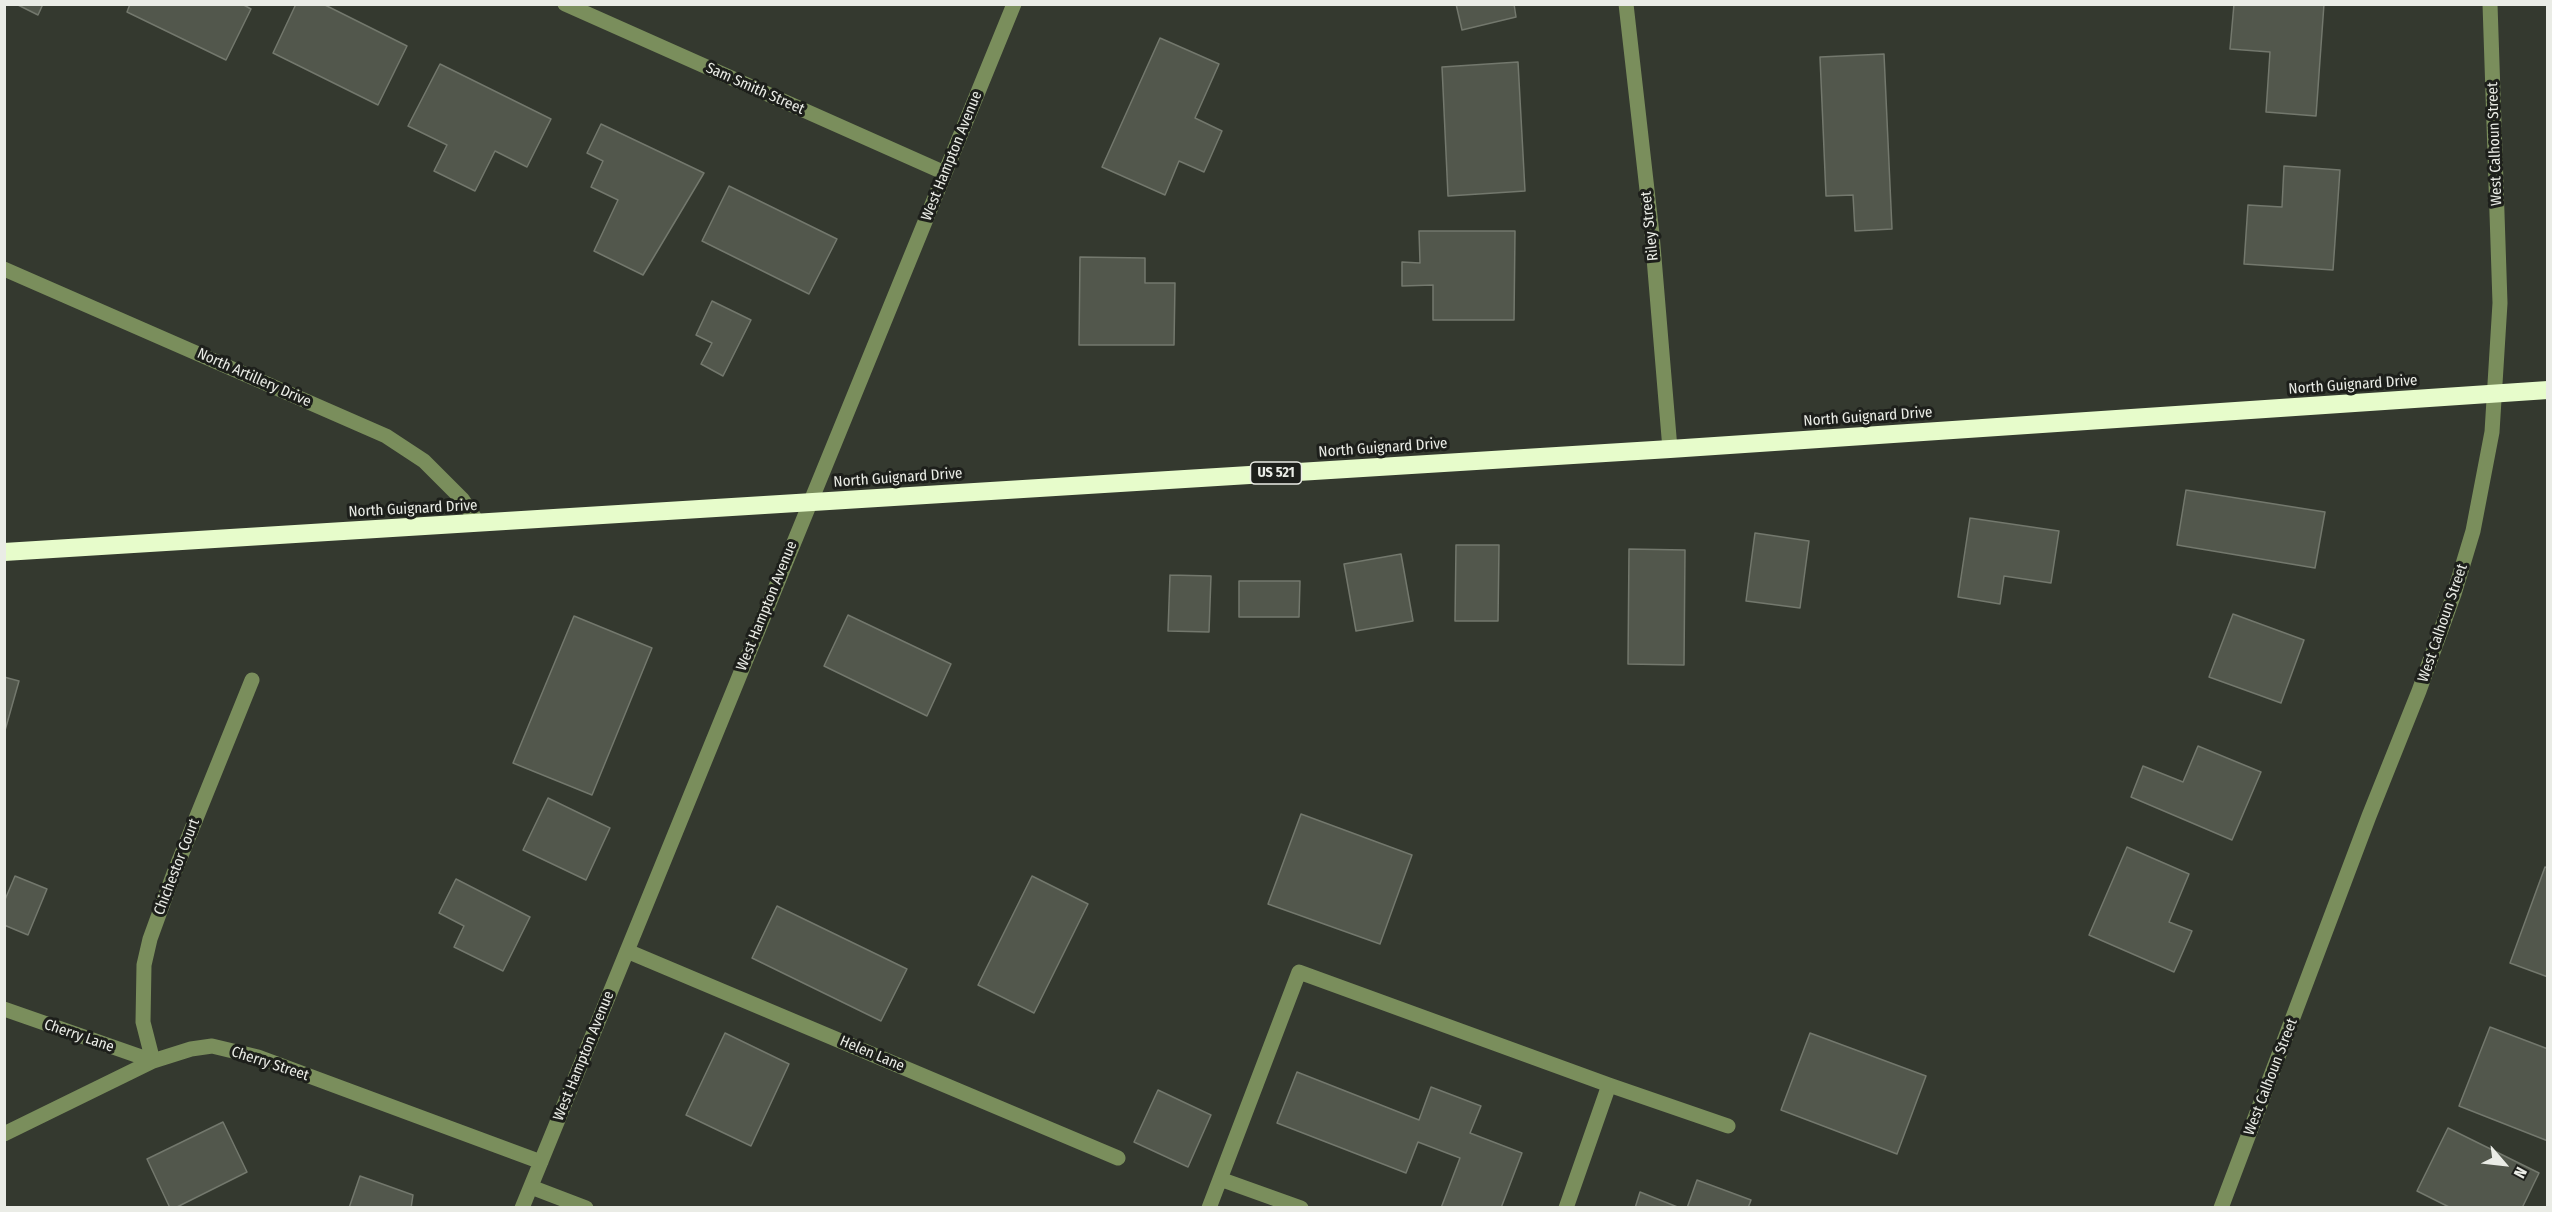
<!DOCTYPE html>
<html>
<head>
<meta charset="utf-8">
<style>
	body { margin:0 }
	#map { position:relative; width:2552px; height:1212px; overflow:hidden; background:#34392f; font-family:"Fira Sans Condensed",sans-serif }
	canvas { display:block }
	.frame { position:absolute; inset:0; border:6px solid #eaece6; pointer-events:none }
	.north { position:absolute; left:2474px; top:1134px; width:60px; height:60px; -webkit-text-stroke:4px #1d1f1b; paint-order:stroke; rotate:118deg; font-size:16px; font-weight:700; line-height:24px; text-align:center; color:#eaece6 }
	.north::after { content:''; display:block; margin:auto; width:21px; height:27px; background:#eaece6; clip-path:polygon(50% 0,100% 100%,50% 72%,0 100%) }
</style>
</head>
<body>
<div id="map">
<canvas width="2552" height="1212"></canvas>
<div class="frame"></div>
<div class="north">N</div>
</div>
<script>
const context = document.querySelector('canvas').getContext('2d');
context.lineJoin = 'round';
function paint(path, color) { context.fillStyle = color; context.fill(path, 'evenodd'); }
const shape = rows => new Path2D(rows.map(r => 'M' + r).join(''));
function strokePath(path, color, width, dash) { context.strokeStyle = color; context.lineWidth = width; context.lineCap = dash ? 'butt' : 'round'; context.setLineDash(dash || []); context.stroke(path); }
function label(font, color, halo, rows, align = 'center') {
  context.font = font + ' "Fira Sans Condensed",sans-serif'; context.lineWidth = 6; context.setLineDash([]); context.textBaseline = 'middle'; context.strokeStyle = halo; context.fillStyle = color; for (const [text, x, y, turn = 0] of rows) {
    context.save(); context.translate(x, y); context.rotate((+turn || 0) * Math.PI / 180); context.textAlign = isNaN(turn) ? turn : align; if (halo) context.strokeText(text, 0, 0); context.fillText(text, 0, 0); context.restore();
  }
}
const building = shape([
	[16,4,43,4,38,15,16,4],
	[130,4,242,4,251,9,226,60,127,12,130,4],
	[296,4,323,4,407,46,378,105,273,53,296,4],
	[1456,4,1514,4,1516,17,1462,30,1456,4],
	[2234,4,2324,4,2316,116,2266,112,2270,52,2230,49,2234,4],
	[1160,38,1219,64,1195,118,1222,131,1204,172,1179,161,1165,195,1102,167,1160,38],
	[1884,54,1892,229,1855,231,1853,195,1826,196,1820,57,1884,54],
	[1518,62,1525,191,1448,196,1442,67,1518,62],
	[440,64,551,119,527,167,495,151,475,191,434,171,447,145,408,126,440,64],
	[601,124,704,173,643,275,594,251,618,200,591,187,603,161,587,153,601,124],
	[2284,166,2340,170,2333,270,2244,264,2248,205,2282,207,2284,166],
	[729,186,837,239,809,294,702,241,729,186],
	[1419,231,1515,231,1514,320,1433,320,1433,285,1402,286,1402,262,1420,263,1419,231],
	[1080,257,1145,258,1145,283,1175,283,1174,345,1079,345,1080,257],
	[712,301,751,320,723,376,701,364,712,343,696,335,712,301],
	[2186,490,2325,512,2315,568,2177,545,2186,490],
	[1970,518,2059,531,2051,583,2004,576,2000,604,1958,597,1970,518],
	[1755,533,1809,541,1800,608,1746,601,1755,533],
	[1456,545,1499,545,1498,621,1455,621,1456,545],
	[1629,549,1685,550,1684,665,1628,664,1629,549],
	[1401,554,1413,621,1356,631,1344,564,1401,554],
	[1170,575,1211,576,1209,632,1168,631,1170,575],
	[1239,581,1300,581,1299,617,1239,617,1239,581],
	[2233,614,2304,640,2281,703,2209,677,2233,614],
	[848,615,951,664,927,716,824,666,848,615],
	[574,616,652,648,592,795,513,763,574,616],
	[4,677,19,681,4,734,4,677],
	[2198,746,2261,772,2232,840,2131,797,2143,766,2183,782,2198,746],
	[548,798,610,828,586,880,523,850,548,798],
	[1301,814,1412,855,1380,944,1268,904,1301,814],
	[2127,847,2189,874,2169,922,2192,931,2174,972,2089,935,2127,847],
	[2545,867,2548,868,2548,977,2510,963,2545,867],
	[15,876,47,889,28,935,4,925,4,902,15,876],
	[1032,876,1088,904,1034,1013,978,985,1032,876],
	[456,879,530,917,503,971,454,947,464,926,439,913,456,879],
	[777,906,907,969,881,1021,752,958,777,906],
	[2490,1027,2548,1049,2548,1141,2459,1106,2490,1027],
	[725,1033,789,1064,751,1146,686,1115,725,1033],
	[1810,1033,1926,1076,1897,1154,1781,1110,1810,1033],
	[1297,1072,1419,1120,1431,1087,1481,1106,1470,1133,1522,1153,1501,1208,1441,1208,1460,1158,1418,1142,1406,1173,1277,1123,1297,1072],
	[1158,1090,1211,1115,1188,1167,1134,1142,1158,1090],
	[223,1122,247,1172,175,1208,170,1208,147,1159,223,1122],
	[2448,1128,2539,1173,2522,1208,2451,1208,2417,1191,2448,1128],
	[360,1176,413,1195,411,1208,349,1208,360,1176],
	[1697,1180,1751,1200,1748,1208,1687,1208,1697,1180],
	[1640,1192,1680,1208,1635,1208,1640,1192]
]);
const minor = shape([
	[565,4,945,173],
	[1626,4,1652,234,1670,449],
	[4,269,386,436,424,461,462,499,478,523],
	[627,951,1118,1158],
	[4,1009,153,1061],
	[153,1061,143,1022,144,965,150,939,174,873,252,680],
	[4,1134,153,1061,191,1049,212,1046,258,1057,541,1162],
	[1220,1179,1301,1208],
	[531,1187,586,1208],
	[522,1208,1014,4],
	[1209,1208,1299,972,1609,1085,1728,1126],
	[1566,1208,1609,1085],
	[2221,1208,2369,816,2419,691,2454,594,2473,531,2492,432,2500,303,2490,4]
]);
const highway = shape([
	[4,552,1670,449,2548,390]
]);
const shields = [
	[1276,473,51]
];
const shieldNames = [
	["US 521",1276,473]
];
const streetNames = [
	["Sam Smith Street",755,89,24],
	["West Calhoun Street",2495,144,-92],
	["West Hampton Avenue",952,156,-68],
	["Riley Street",1650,226,-96],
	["North Artillery Drive",254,378,24],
	["North Guignard Drive",2353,385,-4],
	["North Guignard Drive",1868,417,-4],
	["North Guignard Drive",1383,448,-4],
	["North Guignard Drive",898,478,-4],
	["North Guignard Drive",413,509,-3],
	["West Hampton Avenue",767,606,-68],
	["West Calhoun Street",2443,623,-71],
	["Chichestor Court",177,867,-69],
	["Cherry Lane",79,1036,19],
	["Helen Lane",872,1054,23],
	["West Hampton Avenue",584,1056,-68],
	["Cherry Street",270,1064,18],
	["West Calhoun Street",2271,1077,-69]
];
paint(building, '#52574c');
strokePath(building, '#73786d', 1.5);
strokePath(minor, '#7a8e5c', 15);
strokePath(highway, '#e7fccb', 18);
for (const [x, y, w] of shields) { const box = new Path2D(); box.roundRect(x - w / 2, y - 11, w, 22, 4.5); context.fillStyle = '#1d1f1b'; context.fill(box); strokePath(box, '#eaece6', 1.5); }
label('bold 14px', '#eaece6', null, shieldNames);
label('15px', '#eaece6', '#1d1f1b', streetNames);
</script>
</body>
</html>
